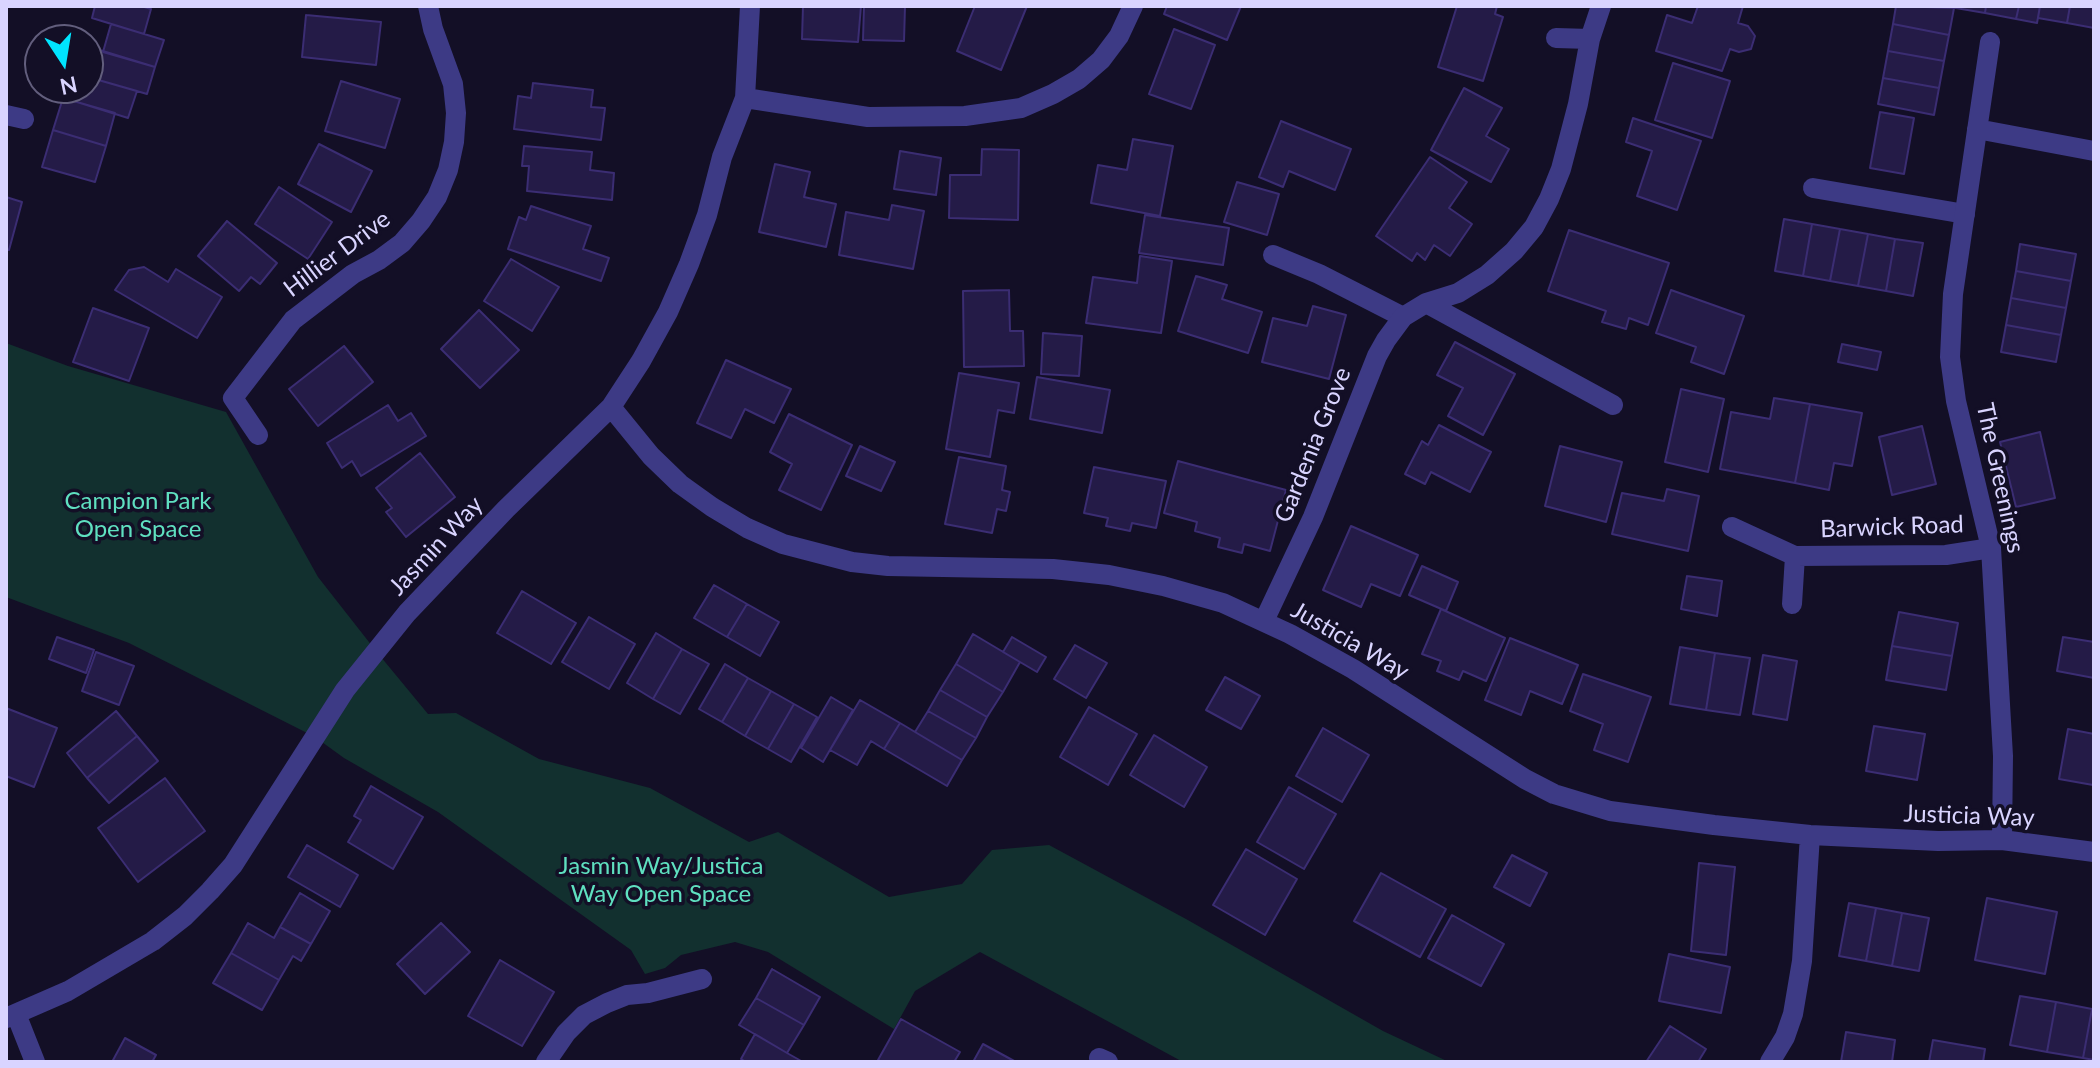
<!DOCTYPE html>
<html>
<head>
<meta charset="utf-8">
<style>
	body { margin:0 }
	#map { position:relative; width:2100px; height:1068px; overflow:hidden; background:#130f26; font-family:Lato,sans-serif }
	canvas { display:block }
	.frame { position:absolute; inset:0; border:8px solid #d9d4ff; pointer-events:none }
	.north { position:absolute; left:24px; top:24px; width:80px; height:80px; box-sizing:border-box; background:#130f26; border:2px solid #625e7d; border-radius:50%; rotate:168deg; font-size:22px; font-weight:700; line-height:32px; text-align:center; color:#d9d4ff }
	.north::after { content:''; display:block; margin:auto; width:28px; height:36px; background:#00e5ff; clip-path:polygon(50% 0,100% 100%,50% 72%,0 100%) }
</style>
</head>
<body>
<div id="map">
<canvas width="2100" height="1068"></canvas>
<div class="frame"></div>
<div class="north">N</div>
</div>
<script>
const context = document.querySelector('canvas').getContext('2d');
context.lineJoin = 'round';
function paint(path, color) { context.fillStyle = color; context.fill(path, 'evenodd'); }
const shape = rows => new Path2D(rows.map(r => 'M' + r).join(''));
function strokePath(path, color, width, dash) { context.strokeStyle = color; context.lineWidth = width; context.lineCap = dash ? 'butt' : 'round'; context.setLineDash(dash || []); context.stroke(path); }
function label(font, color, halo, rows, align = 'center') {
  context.font = font + ' Lato,sans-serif'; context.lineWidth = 7; context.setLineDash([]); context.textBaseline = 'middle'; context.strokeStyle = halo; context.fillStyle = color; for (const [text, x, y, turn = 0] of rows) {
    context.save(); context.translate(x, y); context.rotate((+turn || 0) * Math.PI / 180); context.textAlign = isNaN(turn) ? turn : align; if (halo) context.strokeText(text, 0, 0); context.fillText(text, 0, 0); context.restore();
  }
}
const green = shape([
	[6,343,68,366,226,412,318,577,376,651,428,714,456,713,539,759,650,788,749,842,778,832,889,897,962,884,992,850,1049,845,1186,919,1383,1031,1449,1062,1183,1062,980,952,915,991,894,1029,768,952,735,942,681,955,665,968,645,974,631,950,438,812,344,758,315,737,129,643,6,597]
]);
const building = shape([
	[95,6,141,6,151,9,144,34,92,18,95,6],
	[803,6,861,6,858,42,802,39,803,6],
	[864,6,905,6,904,41,863,40,864,6],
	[975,6,1027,6,1001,70,957,51,975,6],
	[1167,6,1241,6,1227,40,1164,14,1167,6],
	[1457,6,1497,6,1495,14,1503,17,1483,81,1438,67,1457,6],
	[1698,6,1743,6,1738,23,1748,26,1755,36,1751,49,1739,52,1730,49,1722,71,1656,51,1667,15,1692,23,1698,6],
	[1896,6,1954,8,1949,35,1893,24,1896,6],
	[1944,6,1986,6,1985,13,1944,6],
	[1986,6,2019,6,2016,19,1985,13,1986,6],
	[2019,6,2040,6,2037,23,2016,19,2019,6],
	[2040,6,2070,6,2067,23,2038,18,2040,6],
	[2070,6,2094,6,2094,28,2067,23,2070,6],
	[306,15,381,22,376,65,302,57,306,15],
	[111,24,164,40,155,67,103,52,111,24],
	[1893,24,1949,35,1944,61,1888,51,1893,24],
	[1174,29,1215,45,1191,109,1149,94,1174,29],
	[93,48,155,67,147,94,88,77,88,64,93,48],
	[1888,51,1944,61,1939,88,1883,78,1888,51],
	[1673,63,1730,81,1712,138,1655,120,1673,63],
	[88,77,137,91,128,118,77,102,81,88,88,88,88,77],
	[1883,78,1939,88,1934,115,1878,104,1883,78],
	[341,81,400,99,385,148,325,131,341,81],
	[533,83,593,90,591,107,605,108,601,140,514,129,518,96,531,98,533,83],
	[1464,88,1502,108,1486,136,1509,149,1491,182,1431,150,1464,88],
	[63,98,115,113,106,146,53,130,63,98],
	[1880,112,1914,118,1904,174,1870,168,1880,112],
	[1633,118,1701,141,1677,210,1637,196,1652,151,1626,142,1633,118],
	[1281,121,1351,149,1335,190,1289,171,1283,187,1259,177,1281,121],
	[53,130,106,146,95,182,42,167,53,130],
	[1133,139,1173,146,1160,216,1091,203,1098,165,1127,170,1133,139],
	[319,144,372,171,351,212,298,184,319,144],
	[524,146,592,152,590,170,614,173,612,200,527,191,529,166,522,166,524,146],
	[982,149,1019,150,1018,220,949,218,950,175,981,175,982,149],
	[900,151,941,158,936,195,894,189,900,151],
	[1430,157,1467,182,1449,208,1472,224,1450,256,1434,245,1425,260,1417,253,1412,261,1376,236,1430,157],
	[775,164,810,172,804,197,836,204,826,247,759,232,775,164],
	[1237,182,1279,194,1267,235,1224,222,1237,182],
	[279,187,332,222,308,259,255,224,279,187],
	[6,197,22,202,9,250,6,249,6,197],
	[892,205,924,211,913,269,839,255,846,212,889,220,892,205],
	[531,206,591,226,583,249,609,258,601,281,508,249,519,217,526,220,531,206],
	[1145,215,1229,228,1223,265,1139,253,1145,215],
	[1784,219,1812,224,1803,276,1775,271,1784,219],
	[227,221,277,263,260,284,251,277,239,291,198,256,227,221],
	[1812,224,1840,229,1830,281,1803,276,1812,224],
	[1840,229,1868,234,1858,286,1830,281,1840,229],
	[1569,230,1669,263,1648,325,1629,318,1626,329,1602,322,1606,311,1548,291,1569,230],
	[1868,234,1895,239,1886,291,1858,286,1868,234],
	[1895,239,1923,243,1913,296,1886,291,1895,239],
	[2020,244,2076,254,2071,281,2016,271,2020,244],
	[1140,256,1172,261,1161,333,1086,323,1093,277,1137,283,1140,256],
	[511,259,559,287,532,331,484,301,511,259],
	[144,267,168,282,176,269,222,297,197,338,115,290,129,270,144,267],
	[2016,271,2071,281,2066,308,2011,298,2016,271],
	[1196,276,1227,285,1222,299,1262,312,1248,353,1178,331,1196,276],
	[1009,290,1010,331,1023,331,1024,366,964,367,963,291,1009,290],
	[1671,290,1744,316,1724,374,1691,362,1696,347,1656,333,1671,290],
	[2011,298,2066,308,2061,335,2006,325,2011,298],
	[1313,306,1346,315,1329,379,1262,362,1273,318,1307,326,1313,306],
	[93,308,149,328,129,381,73,362,93,308],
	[479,310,519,350,480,388,441,349,479,310],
	[2006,325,2061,335,2056,362,2001,352,2006,325],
	[1043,333,1082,336,1079,376,1041,374,1043,333],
	[1455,342,1515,374,1483,435,1448,416,1463,388,1437,375,1455,342],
	[1842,344,1881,352,1877,370,1838,362,1842,344],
	[344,346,373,382,318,426,289,389,344,346],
	[726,360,791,389,774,423,745,409,731,438,697,423,726,360],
	[959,373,1019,383,1014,413,998,410,990,457,946,449,959,373],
	[1037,377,1110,390,1102,433,1030,419,1037,377],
	[1681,389,1724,399,1708,472,1665,462,1681,389],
	[1774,398,1810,404,1795,483,1720,469,1731,412,1770,419,1774,398],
	[1810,404,1862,413,1852,466,1834,463,1829,490,1795,483,1810,404],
	[388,405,398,421,411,413,426,436,361,476,352,461,342,468,327,443,388,405],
	[789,414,852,445,821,510,779,490,792,464,770,452,789,414],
	[1439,425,1491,452,1470,492,1431,472,1425,484,1405,474,1422,441,1428,445,1439,425],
	[1922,426,1936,484,1892,495,1879,437,1922,426],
	[2040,432,2055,498,2016,507,2000,442,2040,432],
	[860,446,895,462,881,491,846,476,860,446],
	[1560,446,1622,462,1606,522,1545,506,1560,446],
	[420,453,455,497,406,537,386,512,392,508,376,488,420,453],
	[959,457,1006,466,1002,490,1010,492,1006,511,997,509,992,533,945,524,959,457],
	[1178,461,1286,490,1270,551,1244,544,1242,553,1218,547,1220,538,1195,531,1197,522,1164,513,1178,461],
	[1094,467,1166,481,1156,528,1132,523,1130,531,1106,526,1108,518,1084,513,1094,467],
	[1667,489,1699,496,1688,551,1612,534,1622,493,1664,501,1667,489],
	[1351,526,1418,555,1400,596,1371,584,1361,607,1323,590,1351,526],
	[1422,566,1458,582,1446,611,1409,595,1422,566],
	[1687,576,1722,581,1717,616,1681,609,1687,576],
	[714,585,747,604,727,637,694,618,714,585],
	[522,591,576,623,551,664,497,633,522,591],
	[747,604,779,622,760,656,727,637,747,604],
	[1441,609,1505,638,1486,681,1463,671,1459,680,1437,671,1441,661,1422,654,1441,609],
	[1899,612,1958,623,1952,656,1892,646,1899,612],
	[589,617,635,644,609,689,562,662,589,617],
	[656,633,682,649,653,699,627,683,656,633],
	[973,634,1020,662,1003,692,956,664,973,634],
	[57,637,94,650,86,673,49,659,57,637],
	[1012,637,1046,657,1037,672,1003,652,1012,637],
	[2063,637,2094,642,2094,678,2057,671,2063,637],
	[1510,638,1578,665,1562,704,1530,691,1521,715,1485,700,1510,638],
	[1075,645,1107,663,1086,698,1054,679,1075,645],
	[1892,646,1952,656,1946,690,1886,680,1892,646],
	[1680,647,1715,653,1706,710,1670,704,1680,647],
	[682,649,709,664,680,714,653,699,682,649],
	[96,652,134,666,119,705,82,691,96,652],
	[1715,653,1750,658,1740,715,1706,710,1715,653],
	[1763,655,1797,661,1787,720,1753,714,1763,655],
	[725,664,748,678,722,722,699,709,725,664],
	[956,664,1003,692,987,717,940,690,956,664],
	[1583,674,1651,697,1628,762,1594,750,1603,724,1570,711,1583,674],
	[1225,677,1260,696,1241,729,1206,710,1225,677],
	[748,678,771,691,745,736,722,722,748,678],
	[940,690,987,717,976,738,928,711,940,690],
	[771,691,794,704,768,749,745,736,771,691],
	[831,697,853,710,823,762,801,748,831,697],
	[860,700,900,723,884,749,871,741,857,765,830,750,860,700],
	[794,704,817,717,791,762,768,749,794,704],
	[1089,707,1137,734,1108,785,1060,757,1089,707],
	[6,708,57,728,34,787,6,776,6,708],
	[116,711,137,736,87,778,67,753,116,711],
	[928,711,976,738,962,760,915,732,928,711],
	[900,723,962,760,947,786,884,749,900,723],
	[1874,726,1925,734,1917,780,1866,771,1874,726],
	[1323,728,1369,755,1342,802,1296,776,1323,728],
	[2068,729,2094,734,2093,785,2059,779,2068,729],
	[1154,735,1207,767,1184,807,1130,775,1154,735],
	[137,736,158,761,109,803,87,778,137,736],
	[165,778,205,831,138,882,98,828,165,778],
	[371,786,423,817,393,869,348,842,361,820,354,816,371,786],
	[1289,787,1336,814,1304,869,1257,842,1289,787],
	[307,845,358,875,340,907,288,877,307,845],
	[1246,849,1297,879,1265,935,1213,905,1246,849],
	[1512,855,1547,873,1530,906,1494,887,1512,855],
	[1699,863,1735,867,1726,955,1691,951,1699,863],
	[1381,873,1446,909,1420,957,1354,921,1381,873],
	[300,893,330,911,311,944,280,927,300,893],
	[1987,898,2057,912,2045,974,1975,960,1987,898],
	[1849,903,1876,908,1866,961,1839,956,1849,903],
	[1876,908,1902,913,1892,966,1866,961,1876,908],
	[1902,913,1929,918,1919,971,1892,966,1902,913],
	[1452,915,1504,944,1481,986,1428,958,1452,915],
	[248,923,274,938,280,927,311,944,301,961,293,956,279,980,231,953,248,923],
	[441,923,470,952,425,994,397,964,441,923],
	[231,953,279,980,262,1010,213,983,231,953],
	[1669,954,1730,967,1721,1013,1659,1001,1669,954],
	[500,960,554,992,522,1046,468,1016,500,960],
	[772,969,820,997,804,1025,756,998,772,969],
	[2020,996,2056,1002,2047,1052,2010,1045,2020,996],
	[756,998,804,1025,787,1053,739,1025,756,998],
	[2056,1002,2092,1009,2083,1058,2047,1052,2056,1002],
	[2092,1009,2094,1009,2094,1060,2083,1058,2092,1009],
	[901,1019,960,1052,954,1062,882,1062,878,1060,901,1019],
	[1670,1026,1706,1049,1698,1062,1646,1062,1670,1026],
	[1846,1032,1895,1040,1892,1062,1841,1062,1846,1032],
	[755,1034,787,1053,803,1062,746,1062,741,1059,755,1034],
	[125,1038,156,1055,152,1062,112,1062,125,1038],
	[1933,1040,1985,1049,1983,1062,1929,1062,1933,1040],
	[983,1044,1016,1062,973,1062,983,1044]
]);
const lane = shape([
	[1813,188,1965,214],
	[1273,255,1319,274,1403,317]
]);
const street = shape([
	[1556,38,1590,39],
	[1990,42,1953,294,1950,357,1956,401,1991,548,2003,756,2002,840],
	[745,98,868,117,965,116,1021,108,1053,94,1079,79,1101,60,1119,36,1133,6],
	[6,115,24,119],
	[1977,129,2094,151],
	[1426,303,1613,405],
	[611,407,651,456,680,484,712,507,747,528,783,544,852,562,888,566,1053,569,1109,575,1163,586,1223,603,1290,634,1353,669,1525,779,1554,794,1610,811,1714,825,1810,835,1938,841,2002,840,2094,852],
	[258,435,233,398,293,320,353,274,379,260,402,243,421,221,437,197,448,170,454,142,456,113,453,84,433,29,428,6],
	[1732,527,1795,556,1946,555,1991,548],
	[1792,604,1795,556],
	[1264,621,1313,517,1377,356,1386,340,1403,317,1426,303,1458,293,1487,275,1514,251,1534,227,1549,199,1561,169,1578,104,1590,39,1601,6],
	[16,1014,35,1062],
	[6,1018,68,991,153,941,185,916,210,891,233,865,345,690,407,613,506,509,611,407,641,361,668,312,689,264,707,215,722,157,745,98,750,6],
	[1099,1058,1108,1062],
	[546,1062,566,1033,584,1015,607,1003,627,995,648,993,702,979],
	[1770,1062,1785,1037,1793,1014,1802,961,1810,835]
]);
const streetNames = [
	["Hillier Drive",337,254,-37],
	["Gardenia Grove",1313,445,-68],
	["The Greenings",2000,478,78],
	["Barwick Road",1892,527,-2],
	["Jasmin Way",436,546,-47],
	["Justicia Way",1350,641,30],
	["Justicia Way",1969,816,2]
];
const parkNames = [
	["Campion Park",138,501],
	["Open Space",138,529],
	["Jasmin Way/Justica",661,866],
	["Way Open Space",661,894]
];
paint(green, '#12302f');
paint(building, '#241b47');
strokePath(building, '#3b2d73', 2);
strokePath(lane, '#3d3a85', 20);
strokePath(street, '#3d3a85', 20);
label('24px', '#d9d4ff', '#130f26', streetNames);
label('24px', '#5fe0c0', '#130f26', parkNames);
</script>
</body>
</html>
